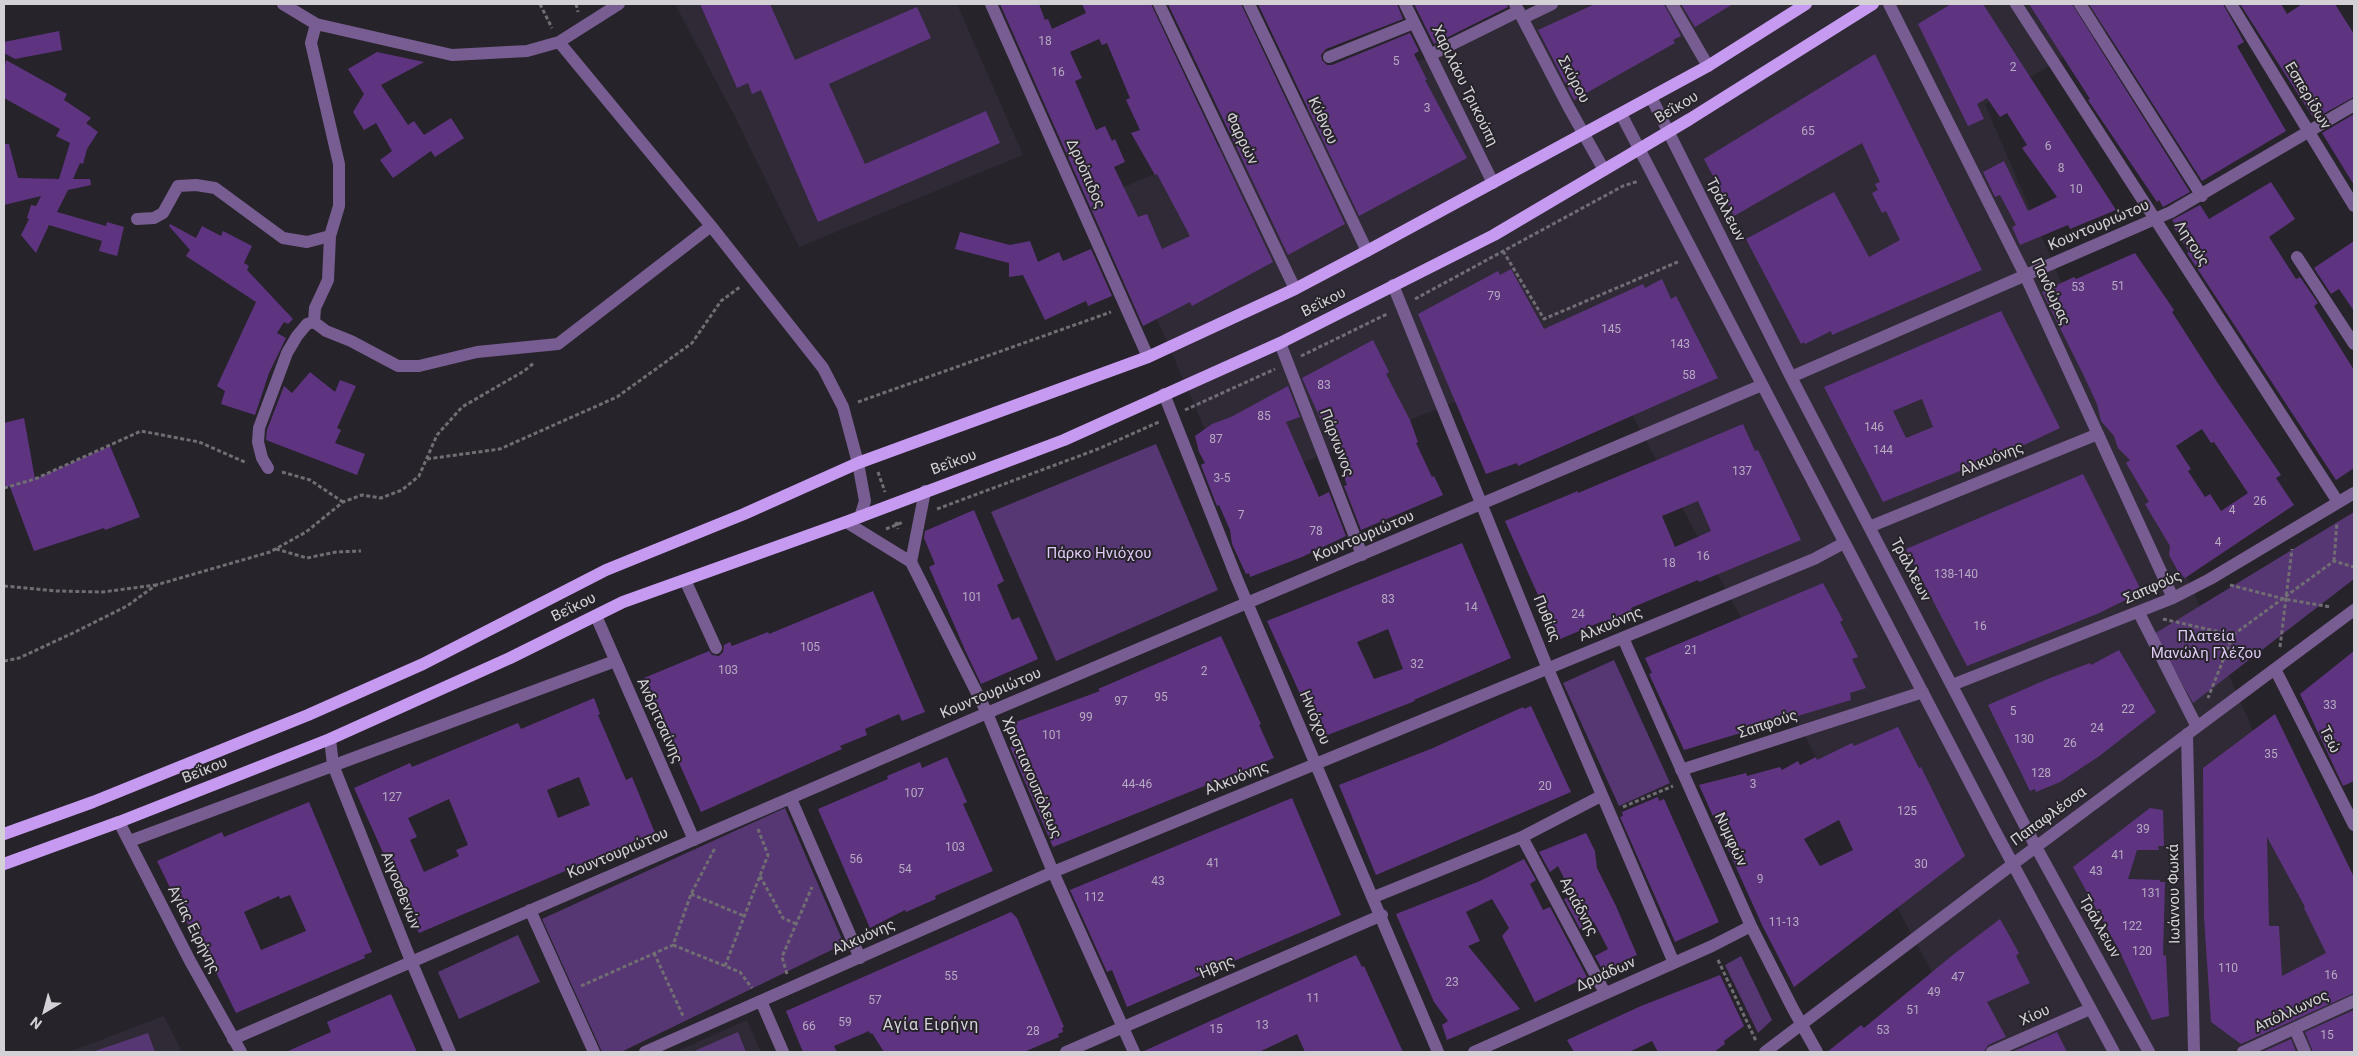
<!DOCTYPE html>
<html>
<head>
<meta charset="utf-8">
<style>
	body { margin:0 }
	#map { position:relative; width:2358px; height:1056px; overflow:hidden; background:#27232a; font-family:Roboto,sans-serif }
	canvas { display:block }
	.frame { position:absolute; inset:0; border:5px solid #d4d1d6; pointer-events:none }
	.north { position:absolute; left:20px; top:986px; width:50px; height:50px; -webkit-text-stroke:4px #27232a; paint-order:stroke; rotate:217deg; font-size:14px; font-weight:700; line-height:20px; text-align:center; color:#d4d1d6 }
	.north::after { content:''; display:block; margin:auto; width:18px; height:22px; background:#d4d1d6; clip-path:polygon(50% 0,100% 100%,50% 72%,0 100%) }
</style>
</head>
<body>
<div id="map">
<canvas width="2358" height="1056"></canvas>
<div class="frame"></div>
<div class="north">N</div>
</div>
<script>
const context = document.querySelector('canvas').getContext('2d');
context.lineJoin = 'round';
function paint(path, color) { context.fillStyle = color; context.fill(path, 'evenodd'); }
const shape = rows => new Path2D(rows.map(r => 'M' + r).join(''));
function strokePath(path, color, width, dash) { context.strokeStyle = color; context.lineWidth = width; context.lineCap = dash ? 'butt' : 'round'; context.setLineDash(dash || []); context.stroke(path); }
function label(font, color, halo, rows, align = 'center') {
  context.font = font + ' Roboto,sans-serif'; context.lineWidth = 4; context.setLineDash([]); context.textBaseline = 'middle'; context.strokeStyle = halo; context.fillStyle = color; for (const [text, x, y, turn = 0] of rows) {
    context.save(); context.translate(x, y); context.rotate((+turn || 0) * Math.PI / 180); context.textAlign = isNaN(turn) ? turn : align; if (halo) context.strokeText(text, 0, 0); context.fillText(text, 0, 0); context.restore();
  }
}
const built = shape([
	[675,4,957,4,1023,155,799,247,732,111],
	[1553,4,2153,4,1985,104,2354,967,2354,1021,2350,1052,1975,1052,1595,346,1232,491,1103,196],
	[164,1016,182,1052,69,1052],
	[747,1020,761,1052,675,1052]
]);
const green = shape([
	[1156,444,1218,590,1056,661,991,512],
	[2354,512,2354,579,2193,703,2154,634],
	[1614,660,1670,783,1619,806,1563,683],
	[785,808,844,944,621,1052,602,1052,542,919],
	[518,935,540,982,459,1019,438,972],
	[1741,956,1772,1020,1758,1033,1725,965],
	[738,1032,746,1052,692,1052],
	[148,1033,155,1052,92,1052]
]);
const building = shape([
	[700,4,770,4,795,60,917,7,931,38,829,84,865,164,986,111,1000,143,818,222,761,90,752,94,748,83,737,88],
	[1000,4,1039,4,1045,20,1048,19,1052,29,1086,13,1082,4,1151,4,1273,262,1192,306,1190,302,1143,326],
	[1099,39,1102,45,1107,43,1130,98,1126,100,1140,130,1131,133,1155,175,1157,174,1190,236,1162,249,1147,214,1138,217,1114,167,1125,162,1115,139,1112,141,1105,126,1096,130,1075,81,1082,78,1070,52],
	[1168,4,1241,4,1345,224,1288,255],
	[1258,4,1397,4,1403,19,1326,49,1321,55,1322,60,1327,65,1332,65,1410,33,1419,51,1414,54,1427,80,1425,80,1467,158,1359,216],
	[1414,4,1507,4,1508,7,1434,44],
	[1595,4,1664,4,1681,36,1673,40,1675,43,1574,100,1538,30],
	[1681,4,1733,4,1695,27],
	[1951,4,1983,4,2116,210,2070,229,2068,225,2020,245,2012,227,2016,225,2000,195,1995,197,1983,172,2004,161,2028,211,2057,197,2022,148,2027,145,2007,113,2000,117,1987,98,1977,104,1984,119,1968,126,1918,24],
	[2029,4,2072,4,2190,192,2163,207,2159,200,2157,202,2088,100,2090,99],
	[2089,4,2223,4,2244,42,2237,46,2286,131,2202,181],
	[2240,4,2281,4,2287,14,2302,4,2335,4,2354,34,2354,97,2314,119],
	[59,31,62,50,15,59,4,53,4,42],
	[377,52,424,62,381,85,408,125,414,121,424,135,451,118,464,138,435,157,431,151,393,178,380,160,392,151,376,123,364,130,353,112,364,94,348,69],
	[1875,54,1982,270,1832,335,1831,331,1805,344,1804,342,1801,344,1746,239,1834,192,1869,257,1900,240,1886,211,1882,213,1872,193,1878,190,1875,184,1880,182,1862,143,1734,216,1704,159],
	[6,60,67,94,64,100,91,118,86,123,98,132,87,149,83,164,80,163,73,179,90,179,91,185,68,190,57,212,106,226,107,222,124,227,117,256,99,251,102,241,49,225,36,253,21,235,29,219,27,218,31,205,36,206,41,196,4,205,4,144,9,144,18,178,59,179,70,143,56,136,60,129,4,98,4,71],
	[2354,114,2354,185,2322,133],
	[2271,182,2295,219,2269,237,2296,279,2300,277,2318,303,2314,306,2354,370,2354,468,2336,480,2187,253,2189,252,2174,228,2176,226,2172,220,2200,205,2209,219],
	[170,224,196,238,202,226,221,236,223,231,252,246,244,263,249,266,247,270,293,319,288,324,284,322,277,333,286,338,269,373,255,415,221,404,225,391,217,386,256,302,186,256,190,250,169,226],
	[960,232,1010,245,1030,241,1038,262,1059,252,1063,261,1091,249,1112,296,1088,306,1086,301,1045,320,1023,275,1009,277,1009,263,955,249],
	[2354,241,2354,311,2339,289,2331,294,2314,268],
	[2135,253,2174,310,2172,312,2217,382,2281,475,2276,478,2294,505,2185,578,2179,573,2169,555,2170,546,2145,504,2149,502,2126,463,2130,460,2118,448,2114,436,2101,421,2097,404,2084,376,2042,292,2074,277,2076,279],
	[2202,429,2211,443,2214,442,2248,493,2221,511,2210,494,2205,497,2188,471,2191,469,2176,446],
	[1511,269,1544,329,1643,284,1645,288,1662,279,1671,299,1676,296,1718,378,1518,466,1517,463,1486,474,1418,314,1498,271,1500,275],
	[2001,311,2060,428,2022,446,1883,502,1824,387],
	[1922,399,1933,427,1906,438,1893,411],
	[1373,340,1389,372,1386,374,1410,420,1418,442,1416,443,1432,477,1434,476,1443,495,1361,530,1344,486,1347,485,1337,456,1302,378],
	[310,372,335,392,340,380,356,386,337,428,341,430,335,443,365,454,357,475,266,440,267,430,284,386,292,393],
	[1288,386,1300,417,1286,422,1319,497,1329,492,1346,536,1302,557,1250,577,1249,573,1246,574,1232,544,1230,530,1219,505,1217,506,1213,496,1201,465,1205,463,1199,452,1195,436,1212,424,1231,417],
	[24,418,35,479,110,446,140,517,105,530,104,528,34,551,10,487,4,485,4,423],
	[1743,424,1755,451,1758,450,1801,540,1699,582,1698,580,1631,608,1632,611,1604,623,1603,621,1558,640,1505,521,1578,491,1578,493],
	[1698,501,1711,531,1675,547,1662,516],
	[2083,474,2142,592,2097,614,1967,666,1906,549],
	[974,510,1004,581,997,585,1012,620,1019,617,1038,659,981,684,965,650,929,567,935,564,924,538,925,531],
	[1462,543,1511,658,1414,700,1415,701,1320,738,1267,621],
	[1388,629,1403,669,1374,679,1357,642],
	[1823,583,1843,620,1840,622,1858,657,1852,659,1866,688,1850,693,1851,700,1684,750,1649,674,1652,673,1645,658],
	[873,591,925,712,902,721,899,714,865,729,867,735,840,746,842,749,701,812,650,698,653,696,644,678,709,651,712,655,719,656,723,652,724,645,730,642,732,646,768,632,769,634],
	[1221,636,1261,724,1259,725,1274,758,1053,847,1010,747,1012,746,1005,726,1100,691,1098,689],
	[2119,650,2156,712,2098,757,2060,782,2036,792,2035,789,2030,791,1988,705,2050,678,2090,663,2091,665],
	[2354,651,2354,781,2343,786,2300,694],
	[594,698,600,714,598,715,626,780,632,777,655,833,419,933,354,788,410,763,412,767,518,723,521,729],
	[579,777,590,805,558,818,547,790],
	[449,799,468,845,456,850,459,856,424,872,410,840,417,837,408,818],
	[1531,706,1571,792,1376,875,1339,785,1433,748,1523,707,1524,709],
	[2275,714,2354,877,2354,993,2241,1044,2211,1022,2204,917,2203,768],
	[2267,837,2305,907,2304,908,2326,953,2282,976,2279,926,2269,926],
	[1898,727,1919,768,1921,767,1965,856,1794,987,1762,925,1699,785,1746,773,1747,776,1780,767,1782,770,1798,761,1800,765,1816,757,1817,760,1852,743,1854,746],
	[1839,820,1853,850,1820,866,1804,839],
	[947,757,967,802,963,804,993,871,935,896,936,899,906,912,905,910,870,928,818,809,888,779,887,776,920,762,922,768],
	[1658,797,1659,801,1664,799,1719,922,1675,942,1620,817,1623,816,1622,812],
	[1292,798,1341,915,1127,1007,1112,970,1107,972,1070,890],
	[309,802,372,952,364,955,365,958,236,1013,211,962,209,963,202,946,199,947,157,861,222,832,224,837],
	[290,895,306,931,261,950,244,912,279,896,280,899],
	[2150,808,2163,810,2164,846,2158,846,2159,850,2137,850,2128,879,2160,880,2160,882,2165,882,2163,955,2166,956,2169,1016,2152,1020,2119,950,2073,867],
	[1586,833,1595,851,1597,868,1616,906,1637,955,1603,971,1595,956,1608,949,1594,922,1580,929,1564,899,1573,896,1558,866,1550,872,1539,852],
	[1524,859,1536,880,1530,884,1543,910,1550,907,1587,977,1535,1002,1502,936,1509,928,1492,899,1466,912,1480,941,1468,946,1520,1009,1447,1040,1442,1025,1448,1021,1434,1002,1396,914,1480,881],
	[1011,912,1017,918,1064,1027,1062,1028,1063,1032,1058,1034,1059,1037,1024,1052,884,1052,872,1033,870,1034,869,1031,834,1046,837,1052,803,1052,786,1011],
	[2000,919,2019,953,2016,956,2030,983,1987,1002,2006,1037,1988,1045,1984,1052,1827,1052,1861,1025,1864,1028,1954,954],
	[1356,955,1362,967,1364,966,1403,1052,1305,1052,1297,1034,1259,1052,1142,1052],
	[1720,975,1744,1026,1724,1041,1725,1044,1714,1052,1658,1052,1652,1041,1629,1052,1574,1052,1567,1040,1641,1006],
	[391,994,417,1052,286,1052,331,1032,327,1022],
	[2354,1010,2354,1052,2313,1052,2305,1032],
	[2057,1032,2067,1052,2012,1052],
	[2291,1039,2296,1052,2262,1052]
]);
const path = shape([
	[540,4,552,28],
	[576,4,578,12],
	[1503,251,1544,319,1680,261],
	[1415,299,1623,186,1639,181],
	[1301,356,1387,314],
	[858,402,1111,312],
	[1185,410,1275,369],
	[427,459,500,449,617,397,692,343,721,301,740,287],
	[282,472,310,480,343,502],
	[878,472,885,492],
	[4,488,35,479,141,431,199,442,247,463],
	[937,509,1098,449,1159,422],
	[896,522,898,529],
	[886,529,903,522],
	[276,549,307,558,336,552,361,551],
	[2334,561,2337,522],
	[2230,585,2284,599,2331,607],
	[4,586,57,591,103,592,155,585],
	[2163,619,2233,635,2208,698],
	[2233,635,2334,561,2354,567],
	[2280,647,2292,549],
	[4,661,19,658,73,633,127,606,156,585,270,552,306,532,343,502,362,495,381,498,402,490,419,476,437,435,462,407,524,371,534,363],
	[1623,807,1673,786],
	[760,876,783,918,796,924],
	[691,894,744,916],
	[673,945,740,972,752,988],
	[654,953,684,1018],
	[1718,960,1756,1041],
	[725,966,768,855,758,829],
	[787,974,782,957,812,887],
	[581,986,673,945,691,894,715,848]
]);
const minor = shape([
	[283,4,316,24,452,55,527,51,559,42,711,226,823,368,843,407,858,463,865,501,860,517],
	[991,4,1148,357],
	[1159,4,1295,289],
	[1249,4,1367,251],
	[1405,4,1493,183],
	[1515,4,1568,106,1604,170],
	[1672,4,1708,66],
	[1889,4,2025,275,2173,598],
	[2016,4,2338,502],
	[2080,4,2202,196],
	[2231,4,2354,206],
	[1523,18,1552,4],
	[316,24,311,43,339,164,339,206,330,236,328,280,315,308,314,322,326,331,351,341,398,366,419,366,477,352,558,344,711,226],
	[559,42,619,4],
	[1430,55,1519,11],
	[1329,57,1414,23],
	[1651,97,1791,377,2036,847,2149,1052],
	[1621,114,1994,829,2114,1052],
	[137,219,154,218,163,213,178,186,196,185,215,188,283,238,307,242,330,236],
	[2297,257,2354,344],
	[1393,285,1548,669,1674,963],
	[1280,343,1362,555],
	[1791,377,2171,212,2354,105],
	[1164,394,1237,579,1438,1052],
	[268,468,262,458,258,442,259,428,287,353,297,336,307,324,314,322],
	[846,522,911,562,987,713,1053,872,1134,1052],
	[1869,527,2098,434],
	[911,562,925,491],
	[685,580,716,648],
	[2139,613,2197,727],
	[596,616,694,840],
	[1623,638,1751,926,1793,1009,1817,1052],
	[2275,669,2354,825],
	[1952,685,2173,598,2210,579,2354,493],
	[2187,734,2194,1052],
	[330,739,333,765,411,961,450,1052],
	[1681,770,1923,692],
	[791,799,860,958],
	[119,822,190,961,241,1052],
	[1522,837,1605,993],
	[130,841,615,661],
	[1374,897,1522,837,1601,796],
	[530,910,594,1052],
	[761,1001,783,1052],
	[2295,1029,2305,1052],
	[233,1039,987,713,1762,385],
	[645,1052,1053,872,1814,559,1844,543],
	[1066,1052,1382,915],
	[1474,1052,1712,946,1751,926],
	[1765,1052,2013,864,2354,610],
	[1992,1052,2090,1009],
	[2243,1052,2354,1001]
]);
const major = shape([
	[4,834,93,802,308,715,423,664,606,570,744,514,858,463,1148,357,1295,289,1367,251,1708,66,1806,4],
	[4,864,119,822,330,739,510,658,623,602,846,522,1064,440,1280,343,1494,235,1690,119,1873,4]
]);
const numberNames = [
	["18",1045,42],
	["5",1396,62],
	["2",2013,68],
	["16",1058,73],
	["3",1427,109],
	["65",1808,132],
	["6",2048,147],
	["8",2061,169],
	["10",2076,190],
	["51",2118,287],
	["53",2078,288],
	["79",1494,297],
	["145",1611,330],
	["143",1680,345],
	["58",1689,376],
	["83",1324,386],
	["85",1264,417],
	["146",1874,428],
	["87",1216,440],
	["144",1883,451],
	["137",1742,472],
	["3-5",1222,479],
	["26",2260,502],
	["4",2232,511],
	["7",1241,516],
	["78",1316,532],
	["4",2218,543],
	["16",1703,557],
	["18",1669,564],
	["138-140",1956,575],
	["101",972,598],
	["83",1388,600],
	["14",1471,608],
	["24",1578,615],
	["16",1980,627],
	["105",810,648],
	["21",1691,651],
	["32",1417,665],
	["103",728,671],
	["2",1204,672],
	["95",1161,698],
	["97",1121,702],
	["33",2330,706],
	["22",2128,710],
	["5",2013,712],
	["99",1086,718],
	["24",2097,729],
	["101",1052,736],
	["130",2024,740],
	["26",2070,744],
	["35",2271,755],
	["128",2041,774],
	["44-46",1137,785],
	["3",1753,785],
	["20",1545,787],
	["107",914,794],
	["127",392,798],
	["125",1907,812],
	["39",2143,830],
	["103",955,848],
	["41",2118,856],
	["56",856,860],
	["41",1213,864],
	["30",1921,865],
	["54",905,870],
	["43",2096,872],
	["9",1760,880],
	["43",1158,882],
	["131",2151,894],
	["112",1094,898],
	["11-13",1784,923],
	["122",2132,927],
	["120",2142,952],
	["110",2228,969],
	["16",2331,976],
	["55",951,977],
	["47",1958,978],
	["23",1452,983],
	["49",1934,993],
	["11",1313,999],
	["57",875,1001],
	["51",1913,1011],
	["59",845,1023],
	["13",1262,1026],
	["66",809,1027],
	["15",1216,1030],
	["53",1883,1031],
	["28",1033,1032],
	["15",2327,1036]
];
const streetNames = [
	["Σκύρου",1573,80,62],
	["Χαριλάου Τρικούπη",1464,86,64],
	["Εσπερίδων",2307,96,59],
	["Βεΐκου",1677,108,-31],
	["Κύθνου",1322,121,65],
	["Φαρρών",1241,139,64],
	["Δρυόπιδος",1085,174,66],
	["Τράλλεων",1725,210,63],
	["Κουντουριώτου",2099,226,-23],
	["Λητούς",2191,244,57],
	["Πανδώρας",2050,292,65],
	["Βεΐκου",1324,303,-27],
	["Πάρνωνος",1336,443,69],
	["Αλκυόνης",1992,460,-22],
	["Βεΐκου",954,463,-20],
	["Κουντουριώτου",1364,537,-23],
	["Τράλλεων",1910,570,62],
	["Σαπφούς",2153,588,-24],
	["Βεΐκου",574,608,-26],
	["Πυθίας",1546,619,68],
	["Αλκυόνης",1611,625,-23],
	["Κουντουριώτου",991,694,-23],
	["Ηνιόχου",1314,718,67],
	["Ανδριτσαίνης",659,721,66],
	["Σαπφούς",1768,725,-18],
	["Τεώ",2329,740,63],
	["Βεΐκου",205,771,-22],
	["Χριστιανουπόλεως",1031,778,67],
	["Αλκυόνης",1237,779,-22],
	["Παπαφλέσσα",2049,817,-36],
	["Νυμφών",1730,840,65],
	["Κουντουριώτου",618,854,-23],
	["Αιγοσθενών",400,891,68],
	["Ιωάννου Φωκά",2175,894,-91],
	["Αριάδνης",1578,907,62],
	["Τράλλεων",2099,927,61],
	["Αγίας Ειρήνης",193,930,63],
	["Αλκυόνης",864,938,-24],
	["Ήβης",1217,968,-23],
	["Δρυάδων",1606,975,-24],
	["Απόλλωνος",2292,1012,-25],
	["Χίου",2035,1016,-24]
];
const parkNames = [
	["Πάρκο Ηνιόχου",1099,554],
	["Πλατεία",2206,637],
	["Μανώλη Γλέζου",2206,654]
];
const neighbourhoodNames = [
	["Αγία Ειρήνη",931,1026]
];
paint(built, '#302a37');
paint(green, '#573773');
paint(building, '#5e3481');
strokePath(path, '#706d73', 3, [4, 2.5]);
strokePath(minor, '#775d91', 12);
strokePath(major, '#c69af0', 12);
label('12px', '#b6aac1', null, numberNames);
label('15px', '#d4d1d6', '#27232a', streetNames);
label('15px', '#dfcbf6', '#27232a', parkNames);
context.letterSpacing = '1px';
label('16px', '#d6d2dc', '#27232a', neighbourhoodNames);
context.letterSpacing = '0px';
</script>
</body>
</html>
